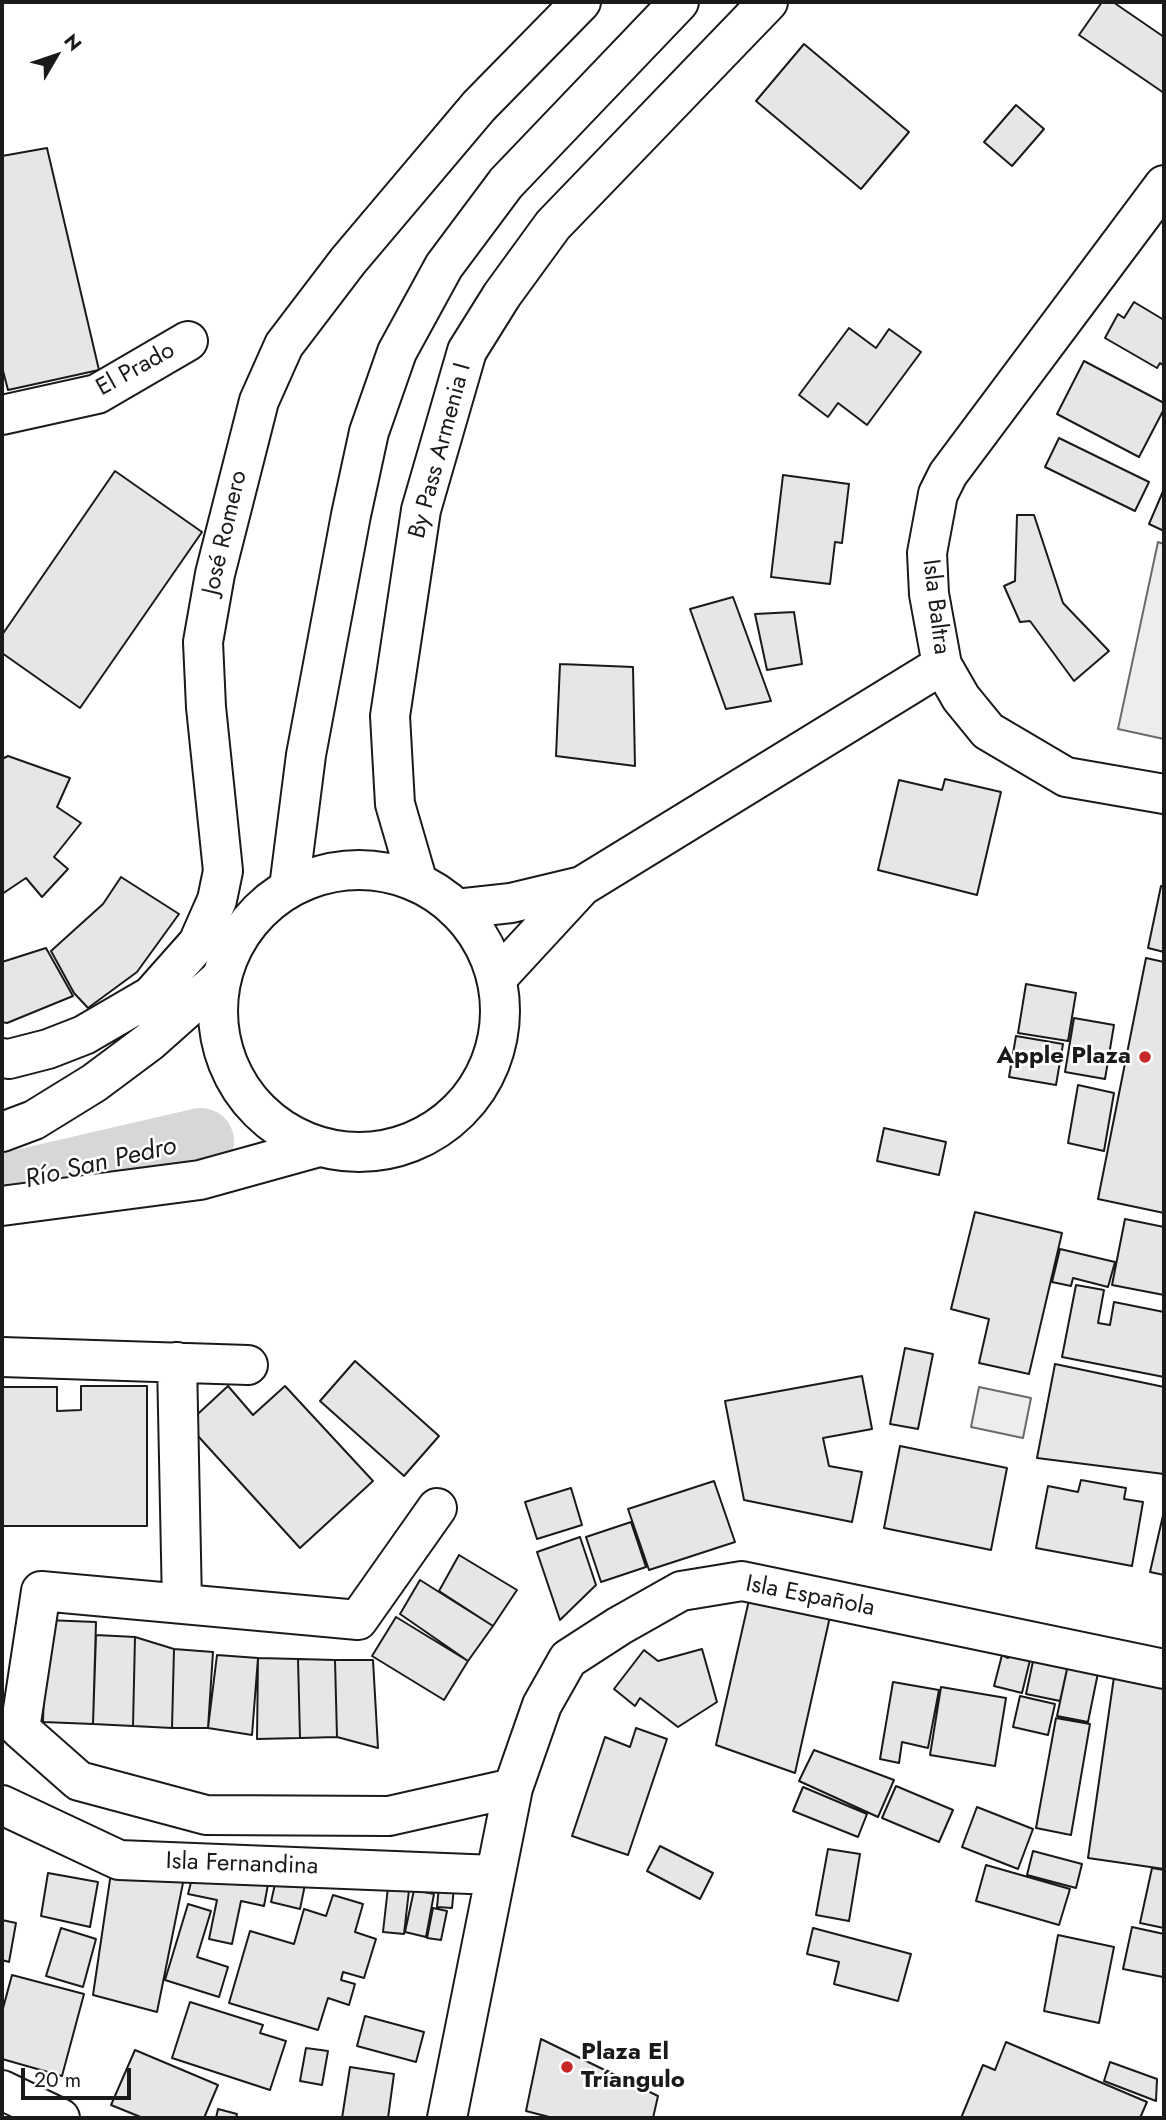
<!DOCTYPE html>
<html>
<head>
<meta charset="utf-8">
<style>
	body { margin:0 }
	#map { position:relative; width:1166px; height:2120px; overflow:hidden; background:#fff; font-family:Jost,sans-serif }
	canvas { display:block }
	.frame { position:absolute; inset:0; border:4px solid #1a1a1a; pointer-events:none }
	.north { position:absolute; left:21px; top:21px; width:70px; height:70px; -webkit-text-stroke:5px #fff; paint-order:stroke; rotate:51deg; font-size:19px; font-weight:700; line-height:28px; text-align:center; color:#1a1a1a }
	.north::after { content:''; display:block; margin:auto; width:24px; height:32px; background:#1a1a1a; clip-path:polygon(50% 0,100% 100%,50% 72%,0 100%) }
	.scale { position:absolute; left:21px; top:2068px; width:110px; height:32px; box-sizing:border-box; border:4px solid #1a1a1a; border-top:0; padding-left:9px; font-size:21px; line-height:24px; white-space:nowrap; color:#1a1a1a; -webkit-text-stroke:5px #fff; paint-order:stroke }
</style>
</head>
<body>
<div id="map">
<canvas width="1166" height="2120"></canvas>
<div class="frame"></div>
<div class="north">N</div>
<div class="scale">20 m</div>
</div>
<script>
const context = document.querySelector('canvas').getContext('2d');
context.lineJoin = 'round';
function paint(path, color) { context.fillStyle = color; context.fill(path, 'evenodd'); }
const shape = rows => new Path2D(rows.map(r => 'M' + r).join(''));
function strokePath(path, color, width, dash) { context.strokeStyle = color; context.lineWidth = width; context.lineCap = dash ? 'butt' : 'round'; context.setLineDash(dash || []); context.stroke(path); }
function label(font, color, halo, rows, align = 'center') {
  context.font = font + ' Jost,sans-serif'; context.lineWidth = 5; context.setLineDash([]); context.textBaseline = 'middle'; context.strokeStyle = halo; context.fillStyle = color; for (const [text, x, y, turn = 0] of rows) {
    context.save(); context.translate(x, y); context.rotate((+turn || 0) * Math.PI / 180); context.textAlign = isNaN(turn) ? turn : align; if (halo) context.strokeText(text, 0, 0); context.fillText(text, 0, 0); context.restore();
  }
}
const built = shape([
	[1158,542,1164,544,1164,739,1118,729,1158,542],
	[979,1387,1031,1398,1023,1438,971,1427,979,1387]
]);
const river = shape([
	[2,1187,201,1141]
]);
const building = shape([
	[1102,2,1113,2,1164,37,1164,93,1079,35,1102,2],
	[804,44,909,132,861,189,756,101,804,44],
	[1016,105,1044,129,1012,166,984,142,1016,105],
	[47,148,99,370,8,390,2,367,2,156,47,148],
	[1134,302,1164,320,1164,366,1160,363,1157,368,1105,338,1118,314,1124,318,1134,302],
	[849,328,876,348,889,329,921,352,867,425,838,403,828,417,799,395,849,328],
	[1084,361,1164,403,1164,409,1139,457,1057,414,1084,361],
	[1059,438,1149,482,1135,511,1045,467,1059,438],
	[115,471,202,532,80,708,2,653,2,635,115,471],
	[783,475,849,484,842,543,835,542,830,584,771,577,783,475],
	[1164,489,1164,531,1149,524,1164,489],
	[1017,515,1034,515,1063,603,1109,651,1074,681,1030,621,1020,622,1004,586,1015,581,1017,515],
	[733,597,771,701,726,709,690,609,733,597],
	[794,612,802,664,767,670,755,614,794,612],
	[560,664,633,667,635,766,556,756,560,664],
	[8,756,70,778,57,807,81,823,54,857,68,869,42,897,26,878,2,894,2,759,8,756],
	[945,779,1001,792,977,895,878,870,899,780,942,790,945,779],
	[121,877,179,914,137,972,88,1008,74,993,51,951,103,904,121,877],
	[1161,886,1164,887,1164,952,1148,948,1161,886],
	[46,948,73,996,7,1023,2,1022,2,962,46,948],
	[1146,958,1164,962,1164,1213,1098,1199,1146,958],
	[1026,984,1076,993,1068,1041,1018,1033,1026,984],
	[1074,1018,1114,1025,1105,1079,1065,1072,1074,1018],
	[1016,1036,1063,1044,1056,1085,1009,1077,1016,1036],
	[1078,1085,1114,1093,1104,1151,1068,1143,1078,1085],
	[884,1128,946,1142,939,1175,877,1161,884,1128],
	[975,1212,1062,1233,1029,1374,979,1363,989,1319,951,1309,975,1212],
	[1125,1219,1164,1227,1164,1295,1112,1285,1125,1219],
	[1060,1249,1115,1262,1108,1287,1073,1278,1071,1286,1052,1282,1060,1249],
	[1076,1285,1104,1290,1098,1323,1110,1325,1114,1302,1164,1312,1164,1377,1062,1357,1076,1285],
	[905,1348,933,1354,918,1429,890,1424,905,1348],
	[355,1361,439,1436,404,1476,320,1401,355,1361],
	[1055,1364,1164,1387,1164,1474,1037,1458,1055,1364],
	[862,1376,872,1429,823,1438,829,1466,862,1472,852,1522,744,1500,725,1401,862,1376],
	[81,1386,147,1386,147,1526,2,1526,2,1387,57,1387,57,1411,81,1410,81,1386],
	[228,1386,253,1415,285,1386,373,1481,300,1548,187,1424,228,1386],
	[900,1446,1007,1468,991,1550,884,1528,900,1446],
	[1081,1480,1126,1488,1124,1499,1143,1502,1132,1566,1036,1548,1048,1486,1078,1492,1081,1480],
	[714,1481,735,1542,649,1570,628,1509,714,1481],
	[571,1488,582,1525,537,1539,525,1502,571,1488],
	[1164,1511,1164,1575,1150,1572,1164,1511],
	[631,1522,646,1567,601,1582,586,1537,631,1522],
	[580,1537,596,1585,560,1620,537,1552,580,1537],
	[459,1555,517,1590,493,1626,439,1591,459,1555],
	[420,1580,493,1626,468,1661,400,1614,420,1580],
	[749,1600,831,1612,795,1773,716,1745,749,1600],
	[396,1617,468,1661,444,1700,372,1656,396,1617],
	[46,1620,96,1622,93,1724,43,1722,46,1620],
	[96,1635,135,1637,133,1726,93,1724,96,1635],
	[135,1637,174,1649,172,1728,133,1726,135,1637],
	[174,1649,213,1652,208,1728,172,1728,174,1649],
	[702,1649,717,1702,678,1727,640,1698,635,1706,614,1689,644,1650,658,1661,702,1649],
	[1010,1651,1031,1656,1022,1693,994,1686,1002,1655,1008,1658,1010,1651],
	[1035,1652,1069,1660,1060,1701,1026,1694,1035,1652],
	[217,1655,258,1658,252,1735,208,1728,217,1655],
	[258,1658,298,1659,300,1738,257,1739,258,1658],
	[298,1659,335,1660,337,1737,300,1738,298,1659],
	[335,1660,373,1660,378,1748,337,1737,335,1660],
	[1069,1660,1099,1668,1088,1722,1057,1716,1069,1660],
	[1114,1677,1164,1684,1164,1869,1088,1858,1114,1677],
	[893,1682,939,1690,928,1748,902,1742,899,1763,880,1759,893,1682],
	[941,1687,1006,1698,995,1766,930,1755,941,1687],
	[1020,1696,1055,1704,1048,1735,1013,1727,1020,1696],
	[1056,1718,1090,1724,1071,1835,1036,1828,1056,1718],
	[636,1728,667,1739,628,1855,572,1836,605,1737,630,1747,636,1728],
	[814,1750,894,1780,878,1817,799,1781,814,1750],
	[896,1786,953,1810,939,1842,882,1818,896,1786],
	[803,1787,867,1814,858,1837,793,1811,803,1787],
	[977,1807,1033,1829,1018,1869,962,1847,977,1807],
	[660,1846,713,1873,700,1899,647,1871,660,1846],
	[828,1849,860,1854,849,1921,816,1915,828,1849],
	[1033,1851,1082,1864,1076,1888,1027,1875,1033,1851],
	[196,1863,269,1879,264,1906,241,1901,232,1944,209,1939,217,1900,188,1894,196,1863],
	[986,1865,1070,1889,1059,1925,976,1901,986,1865],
	[112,1866,186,1868,157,2012,93,1995,112,1866],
	[1152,1868,1164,1870,1164,1928,1140,1923,1152,1868],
	[308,1870,300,1909,271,1902,277,1875,308,1870],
	[48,1873,98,1882,90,1927,41,1916,48,1873],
	[440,1876,455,1877,452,1908,437,1907,440,1876],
	[388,1887,409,1890,404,1934,383,1932,388,1887],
	[414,1890,434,1894,426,1937,405,1932,414,1890],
	[333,1895,363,1904,355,1932,376,1939,364,1978,343,1972,341,1980,355,1984,349,2005,328,1998,318,2030,229,2003,250,1931,294,1944,304,1909,326,1916,333,1895],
	[188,1904,211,1911,197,1957,228,1967,219,1997,165,1980,188,1904],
	[433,1908,447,1911,441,1940,427,1938,433,1908],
	[2,1920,16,1923,9,1962,2,1960,2,1920],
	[1132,1927,1164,1934,1163,1977,1123,1969,1132,1927],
	[61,1928,96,1939,83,1987,46,1976,61,1928],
	[813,1928,911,1954,898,2001,834,1984,839,1962,807,1954,813,1928],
	[1058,1935,1114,1947,1099,2023,1044,2011,1058,1935],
	[12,1975,84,1994,62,2076,2,2059,2,2012,12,1975],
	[190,2002,263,2025,260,2033,286,2041,270,2090,172,2058,190,2002],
	[365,2016,424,2032,416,2062,357,2046,365,2016],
	[541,2039,658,2096,653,2118,553,2118,526,2111,541,2039],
	[1006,2042,1147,2102,1140,2118,961,2118,983,2065,995,2070,1006,2042],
	[306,2048,328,2051,322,2085,300,2081,306,2048],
	[135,2050,218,2085,204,2118,143,2118,111,2105,135,2050],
	[1110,2062,1157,2079,1156,2101,1104,2081,1110,2062],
	[350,2067,394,2074,388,2118,342,2118,350,2067],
	[218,2109,237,2114,236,2118,216,2118,218,2109]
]);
const minor = shape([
	[1164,185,948,474,938,494,927,553,929,594,942,665,961,698,988,731,1066,777,1164,794],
	[2,415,97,394,188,341],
	[456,909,511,903,582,886],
	[497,978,582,886,942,665],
	[2,1058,9,1059,48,1049,84,1035,151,996,198,943,217,900,223,871,206,707,203,642,215,574,259,401,284,345,348,261,479,106,581,2],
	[2,1132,34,1120,94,1083,149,1042,221,978],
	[2,1206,200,1180,319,1147],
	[2,1357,248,1365],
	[177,1362,182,1604],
	[437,1508,358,1620,41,1591,20,1729,79,1781,206,1815,389,1816,513,1788],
	[2,1805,119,1860,495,1875],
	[447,2118,513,1788,542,1705,568,1659,619,1626,681,1591,742,1581,1164,1669]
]);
const major = shape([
	'218 1011a141 141 0 1 1 282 0a141 141 0 1 1-282 0Z',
	[418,883,395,804,390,716,421,510,467,351,502,295,553,225,768,2],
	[289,888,306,755,351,515,369,432,397,352,444,266,506,183,679,2],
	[2,2090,60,2118]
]);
const markers = [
	[1145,1057,7,"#c62828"],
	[567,2067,7,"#c62828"]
];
const streetNames = [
	["El Prado",136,370,-29],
	["By Pass Armenia I",441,451,-75],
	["José Romero",226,533,-77],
	["Isla Baltra",935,607,83],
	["Isla Española",810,1597,11],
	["Isla Fernandina",242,1865,2]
];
const poiNames = [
	["Apple Plaza",1131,1057],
	["Plaza El",581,2053,"left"],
	["Tríangulo",581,2081,"left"]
];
const waterNames = [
	["Río San Pedro",101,1164,-13]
];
paint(built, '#ededed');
strokePath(built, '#6a6a6a', 2);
strokePath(river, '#d7d7d7', 66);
paint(building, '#e6e6e6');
strokePath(building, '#1a1a1a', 2);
strokePath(minor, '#1a1a1a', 42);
strokePath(major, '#1a1a1a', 42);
strokePath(minor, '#fff', 38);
strokePath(major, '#fff', 38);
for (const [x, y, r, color] of markers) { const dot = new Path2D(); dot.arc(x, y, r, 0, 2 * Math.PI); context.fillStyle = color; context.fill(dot); strokePath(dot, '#fff', 2.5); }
label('24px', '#1a1a1a', '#fff', streetNames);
label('bold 24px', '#1a1a1a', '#fff', poiNames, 'right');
label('italic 26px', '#1a1a1a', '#fff', waterNames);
</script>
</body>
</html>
